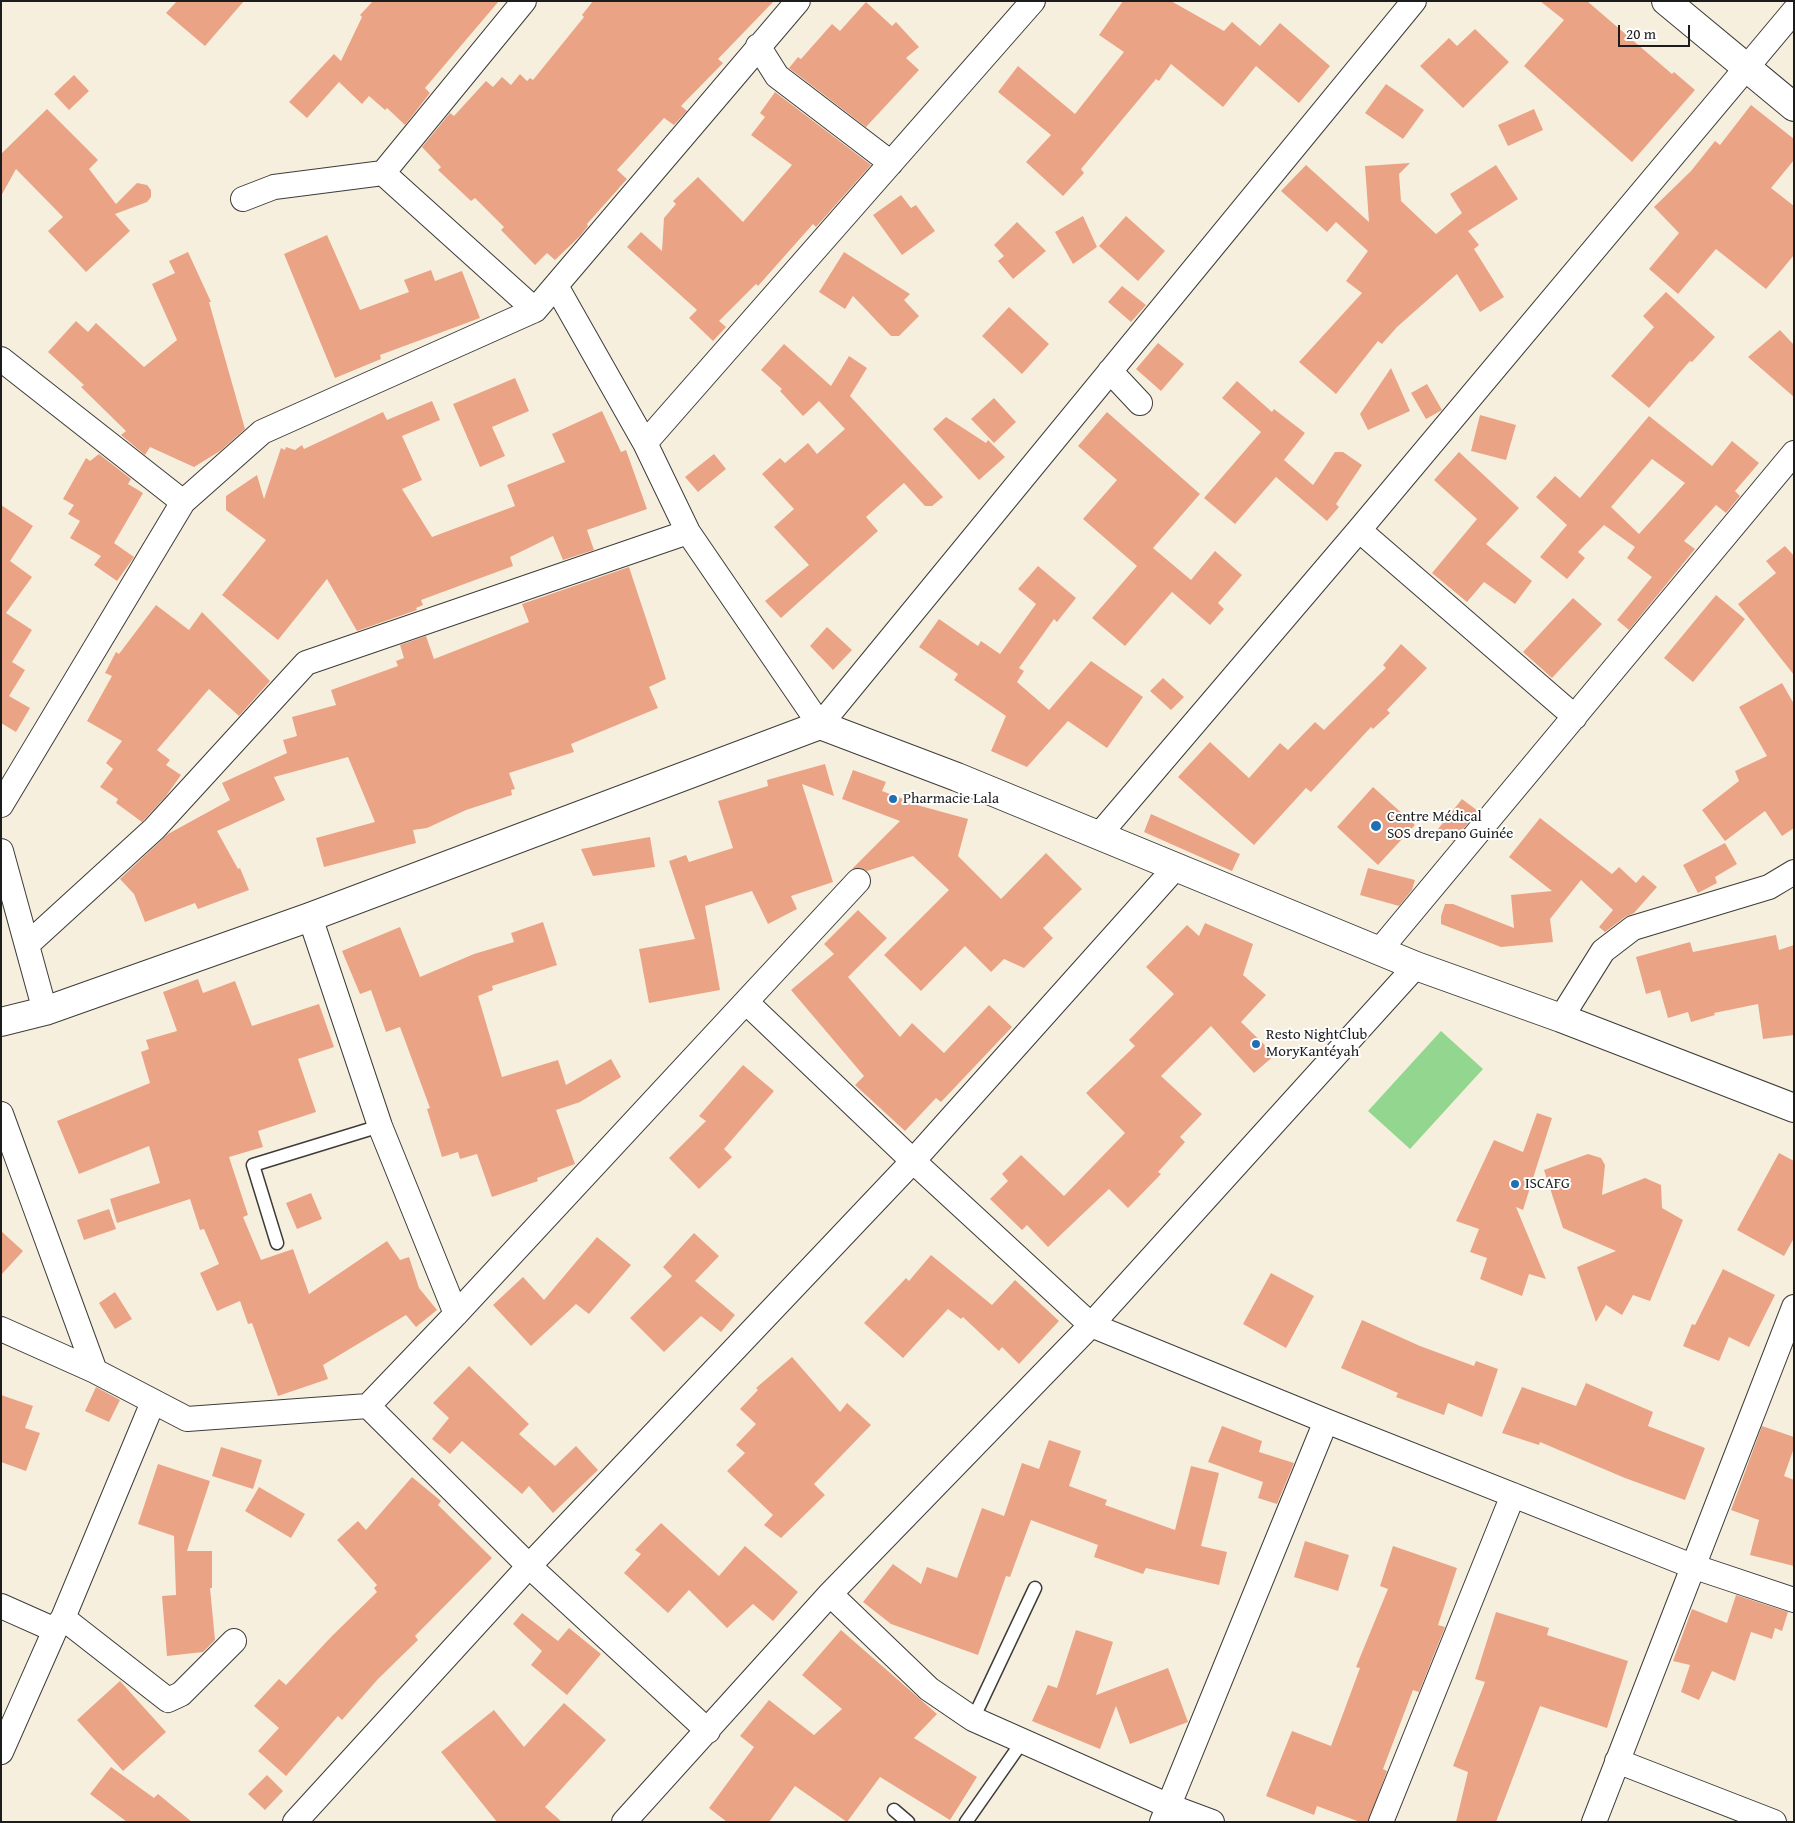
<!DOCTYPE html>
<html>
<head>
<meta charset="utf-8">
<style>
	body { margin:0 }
	#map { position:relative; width:1795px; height:1823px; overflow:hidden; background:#f7efde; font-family:"Gentium Book Plus",serif }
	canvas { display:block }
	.frame { position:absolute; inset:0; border:2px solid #1c1c1c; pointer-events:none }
	.scale { position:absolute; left:1618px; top:25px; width:72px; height:22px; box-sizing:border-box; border:2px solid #1c1c1c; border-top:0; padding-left:6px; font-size:15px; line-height:18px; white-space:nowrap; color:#1c1c1c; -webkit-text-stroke:4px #fff; paint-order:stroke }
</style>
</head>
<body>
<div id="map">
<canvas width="1795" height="1823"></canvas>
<div class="frame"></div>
<div class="scale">20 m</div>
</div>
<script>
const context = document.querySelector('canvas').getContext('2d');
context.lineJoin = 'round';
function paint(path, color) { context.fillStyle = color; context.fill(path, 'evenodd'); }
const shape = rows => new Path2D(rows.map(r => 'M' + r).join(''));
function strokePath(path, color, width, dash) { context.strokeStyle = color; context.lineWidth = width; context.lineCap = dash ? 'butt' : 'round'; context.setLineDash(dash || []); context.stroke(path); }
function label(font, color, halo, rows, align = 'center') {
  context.font = font + ' "Gentium Book Plus",serif'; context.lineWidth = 4; context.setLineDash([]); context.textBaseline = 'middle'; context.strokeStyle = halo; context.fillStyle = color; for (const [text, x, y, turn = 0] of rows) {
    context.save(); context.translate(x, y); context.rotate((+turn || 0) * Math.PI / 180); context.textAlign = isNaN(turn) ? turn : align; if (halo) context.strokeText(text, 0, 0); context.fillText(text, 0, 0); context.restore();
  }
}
const green = shape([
	[1441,1031,1483,1069,1410,1149,1368,1111]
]);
const building = shape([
	[177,1,244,1,205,46,166,13],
	[373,1,499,1,425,88,430,93,405,125,387,108,385,110,369,96,362,104,339,82,307,118,289,102,334,54,341,61,362,17,360,15],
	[593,1,774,1,718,59,723,63,681,106,687,111,674,125,664,118,617,170,627,179,587,224,588,226,580,236,555,260,547,253,535,265,501,230,504,227,475,198,471,201,438,170,441,167,422,147,450,113,454,116,486,81,493,87,502,77,511,85,520,74,527,81,530,78,533,80,584,17,582,15],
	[1123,1,1171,1,1224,31,1232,22,1260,46,1280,23,1330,66,1299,103,1256,66,1223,107,1171,64,1159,81,1156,79,1081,169,1084,173,1063,196,1026,162,1051,135,998,92,1018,66,1075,114,1124,52,1099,35],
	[1540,1,1587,1,1672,74,1674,72,1695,90,1632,162,1524,66,1564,20],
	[866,2,892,26,896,22,919,47,906,58,919,70,866,127,789,68,798,57,801,59,832,24,840,31],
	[1475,29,1509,62,1463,108,1420,66,1449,38,1457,46],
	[74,75,89,91,69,110,54,94],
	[1386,84,1424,110,1403,139,1365,113],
	[775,92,871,165,816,227,813,224,758,286,756,284,719,321,726,327,713,341,689,318,697,310,627,247,641,232,662,251,664,218,676,204,673,201,698,177,743,222,792,165,751,135,765,117,760,113],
	[1751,105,1794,139,1794,160,1771,188,1794,206,1794,255,1766,289,1716,249,1678,294,1649,269,1679,233,1654,207,1691,171,1715,141,1720,145],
	[47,109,98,160,89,169,116,204,137,183,147,185,151,190,151,197,147,202,115,214,130,231,86,272,48,231,63,217,16,169,1,196,1,154],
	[1534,109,1543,130,1508,146,1498,125],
	[1410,163,1399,174,1401,201,1436,234,1462,213,1450,194,1496,165,1518,199,1468,231,1479,245,1474,249,1504,297,1480,312,1457,274,1397,327,1382,344,1378,341,1336,394,1299,362,1362,293,1346,281,1368,251,1336,222,1327,232,1281,191,1306,165,1369,222,1365,166],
	[901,195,911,208,916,205,935,231,902,255,873,215],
	[1083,216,1097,247,1073,264,1055,232],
	[1126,216,1165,251,1138,281,1099,246],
	[1017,222,1046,251,1013,279,998,261,1004,256,994,245],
	[327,235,360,310,409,292,404,280,431,270,435,281,462,271,480,318,380,355,381,359,335,378,284,254],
	[188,252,211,302,209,302,245,429,220,451,194,467,150,447,145,455,121,435,126,431,81,387,84,385,48,352,76,321,88,332,96,323,144,367,177,340,152,284,175,273,169,261],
	[844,252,910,294,904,300,919,316,899,336,891,336,853,296,845,309,819,292],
	[1122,286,1146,305,1131,322,1108,302],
	[1666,292,1715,337,1692,362,1690,361,1649,408,1611,376,1654,327,1643,316],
	[1009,307,1049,344,1022,374,982,336],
	[1780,330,1794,345,1794,397,1748,357],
	[1158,343,1184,364,1161,391,1136,369],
	[784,344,831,386,849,356,867,368,850,396,943,497,932,506,925,506,904,483,866,517,878,531,781,618,765,601,809,565,774,527,794,509,762,474,780,458,785,463,808,443,817,454,845,429,819,401,803,416,780,391,782,389,761,370],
	[1391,368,1410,411,1368,430,1360,414],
	[515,378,529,411,492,427,505,456,480,467,453,404],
	[1237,381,1272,412,1274,409,1305,433,1284,460,1313,485,1335,452,1343,452,1362,465,1336,504,1339,507,1327,521,1276,477,1235,524,1204,498,1261,432,1222,398],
	[1427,384,1442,410,1426,419,1411,393],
	[994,398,1016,422,994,443,971,419],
	[432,401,440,420,402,436,422,480,402,489,432,537,515,506,507,485,565,462,552,434,602,411,621,452,626,450,647,509,587,530,594,550,563,560,553,536,510,557,513,566,421,600,423,605,416,608,417,610,357,631,327,579,278,640,222,595,266,540,226,510,226,496,257,475,264,499,281,448,285,450,286,447,295,450,302,445,304,449,383,412,387,420],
	[1107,412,1200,494,1153,548,1191,580,1215,551,1242,575,1218,603,1224,609,1210,625,1172,592,1125,646,1092,618,1137,566,1083,519,1117,480,1078,446],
	[1480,415,1516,425,1506,460,1471,451],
	[1649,416,1712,466,1732,441,1759,463,1735,491,1740,496,1726,513,1716,505,1684,541,1695,549,1629,630,1617,620,1652,577,1627,558,1635,547,1604,525,1578,552,1585,558,1567,579,1540,557,1567,525,1536,497,1555,476,1580,498],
	[1652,459,1685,483,1639,534,1611,507],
	[946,417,986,443,988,440,1005,457,979,480,933,429],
	[1459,452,1519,508,1486,544,1532,581,1515,604,1484,582,1467,602,1432,573,1477,519,1434,480],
	[99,454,131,479,128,484,143,493,114,543,134,557,117,581,94,565,101,556,70,538,80,521,68,514,74,505,63,499,86,458,90,461],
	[714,454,726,469,698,492,685,477],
	[1,505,33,526,10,561,32,577,6,613,32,630,12,662,25,670,9,696,30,708,16,732,1,723],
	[1785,546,1794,556,1794,675,1738,604,1776,573,1766,561],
	[1038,566,1076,598,1057,622,1054,619,1019,668,1024,671,1017,682,1049,710,1091,661,1143,697,1107,748,1068,721,1027,767,991,751,1006,716,954,680,958,674,919,647,939,619,978,646,981,641,1000,654,1036,604,1018,589],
	[629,567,666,679,649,687,658,708,571,744,574,752,509,773,515,789,511,790,512,795,466,810,427,828,413,830,416,843,324,867,316,838,375,822,348,757,274,777,285,800,217,831,238,869,240,868,249,890,198,909,195,903,145,922,134,894,120,879,168,834,230,800,222,783,287,753,283,740,297,736,292,717,336,705,331,690,398,666,396,661,404,658,400,645,426,636,434,659,529,622,522,604],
	[1716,595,1745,619,1693,682,1664,658],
	[1573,598,1602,624,1552,678,1523,652],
	[156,605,189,630,202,612,270,681,239,716,209,689,157,750,170,760,166,765,181,775,166,796,142,822,116,803,118,799,100,787,113,769,106,763,122,741,87,721,112,676,105,673,116,652,119,654],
	[827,627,852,650,833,670,810,646],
	[1401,644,1427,668,1387,710,1390,713,1373,729,1371,727,1311,792,1306,788,1254,845,1178,777,1210,742,1249,778,1280,743,1288,750,1315,722,1324,730,1386,668,1383,665],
	[1163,678,1184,697,1171,710,1150,691],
	[1782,683,1794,704,1794,828,1782,836,1765,811,1725,841,1702,810,1739,781,1735,771,1767,756,1739,707],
	[825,764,834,796,802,784,833,882,791,896,797,909,768,924,752,891,705,906,720,990,649,1003,639,949,695,939,669,861,686,855,689,862,733,848,718,801,768,786,767,780],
	[853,770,886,782,882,791,906,800,906,802,968,819,958,856,1001,899,1046,853,1082,889,1043,928,1053,938,1024,968,1004,959,991,972,965,946,921,991,884,955,949,890,913,856,867,871,861,868,852,869,900,821,842,799],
	[1373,787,1415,825,1378,865,1337,827],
	[1462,799,1478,811,1453,841,1438,829],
	[1151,814,1240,854,1232,871,1144,832],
	[1540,818,1612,874,1619,867,1636,883,1643,875,1657,887,1634,913,1625,917,1605,932,1599,927,1613,910,1581,880,1550,919,1553,942,1501,947,1441,924,1441,916,1445,904,1453,904,1514,928,1511,895,1552,891,1509,857],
	[650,837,655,867,593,876,581,849],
	[1725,843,1737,864,1715,877,1717,883,1698,893,1683,865],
	[1368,868,1415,880,1412,890,1399,906,1360,895],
	[858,910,887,938,848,977,900,1037,912,1023,944,1053,989,1005,1012,1027,941,1102,936,1098,905,1131,855,1085,864,1076,791,990,834,954,824,944],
	[543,922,557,965,492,986,493,990,478,996,502,1077,558,1060,566,1085,611,1059,621,1077,580,1102,556,1110,575,1164,537,1178,538,1181,492,1197,477,1154,460,1159,458,1152,442,1157,427,1109,430,1108,400,1027,386,1032,371,990,360,994,342,951,400,927,420,977,474,954,514,942,511,933],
	[1205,923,1253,944,1243,975,1266,995,1241,1022,1275,1055,1254,1073,1211,1026,1161,1076,1202,1114,1180,1137,1185,1142,1158,1172,1161,1174,1128,1208,1109,1189,1048,1247,1027,1225,1022,1230,990,1199,1008,1181,1002,1174,1021,1155,1064,1196,1125,1133,1086,1093,1135,1046,1129,1040,1174,994,1146,967,1187,925,1199,936],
	[1776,935,1779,950,1794,945,1794,1035,1763,1039,1758,1004,1714,1013,1715,1015,1691,1022,1688,1012,1668,1018,1660,990,1646,994,1636,957,1690,942,1693,952],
	[198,979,203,993,235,981,252,1026,319,1004,334,1047,298,1059,316,1112,258,1131,263,1147,229,1157,248,1215,243,1217,261,1260,293,1249,309,1294,387,1241,400,1260,409,1257,419,1288,437,1310,416,1327,406,1315,323,1365,328,1379,278,1396,252,1323,248,1324,240,1301,217,1311,200,1273,219,1264,204,1229,200,1230,190,1199,117,1223,110,1199,160,1183,149,1146,79,1174,57,1121,150,1083,141,1052,149,1049,146,1040,177,1031,163,992],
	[743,1065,774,1091,724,1149,732,1157,699,1189,669,1158,706,1121,699,1116],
	[1537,1113,1552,1118,1523,1210,1516,1207,1546,1279,1529,1274,1522,1296,1480,1279,1487,1258,1470,1252,1479,1229,1456,1221,1494,1140,1523,1152],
	[1779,1153,1794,1161,1794,1238,1784,1256,1737,1230],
	[1588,1154,1601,1158,1605,1165,1602,1195,1645,1178,1661,1185,1662,1208,1683,1220,1650,1301,1633,1295,1622,1315,1606,1305,1596,1322,1577,1267,1616,1251,1563,1228,1544,1170],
	[311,1193,322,1219,297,1229,286,1203],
	[109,1209,116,1229,84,1240,77,1220],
	[1,1231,23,1251,1,1275],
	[694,1233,719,1256,695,1281,735,1315,721,1332,701,1316,664,1352,630,1318,672,1276,663,1267],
	[597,1237,631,1265,589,1314,576,1304,531,1346,493,1305,523,1277,544,1300],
	[931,1255,992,1305,1015,1280,1059,1321,1019,1364,1002,1347,999,1351,963,1317,961,1319,948,1309,903,1358,864,1323,906,1278,909,1281],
	[1723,1269,1775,1295,1749,1347,1729,1337,1719,1361,1683,1346,1692,1324,1695,1325],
	[1271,1273,1314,1296,1286,1348,1243,1324],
	[115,1292,132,1319,115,1329,99,1303],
	[1362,1320,1420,1346,1474,1366,1476,1361,1498,1369,1482,1417,1448,1403,1444,1415,1396,1397,1398,1393,1341,1368],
	[792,1357,840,1412,847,1403,871,1425,814,1484,825,1495,781,1538,764,1525,773,1515,727,1471,745,1453,736,1445,756,1424,740,1409,758,1390,756,1388],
	[469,1366,529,1424,519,1434,555,1466,576,1446,598,1470,553,1513,529,1486,522,1494,462,1441,450,1454,432,1439,449,1418,433,1403],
	[1586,1383,1653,1412,1648,1426,1705,1448,1685,1500,1625,1478,1540,1442,1539,1445,1502,1433,1522,1387,1576,1406],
	[96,1387,120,1400,109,1422,85,1411],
	[1,1395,33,1406,25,1428,40,1433,26,1471,1,1462],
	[1222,1426,1262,1441,1259,1452,1294,1463,1277,1504,1258,1498,1263,1482,1208,1462],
	[1762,1426,1794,1437,1794,1448,1784,1476,1794,1480,1794,1566,1750,1555,1759,1520,1731,1510],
	[1049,1440,1081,1451,1069,1486,1107,1500,1105,1505,1175,1530,1191,1466,1219,1473,1201,1546,1227,1552,1219,1585,1146,1568,1143,1574,1094,1557,1098,1545,1031,1520,1010,1577,1006,1576,978,1655,891,1624,863,1602,893,1564,921,1584,927,1567,957,1578,982,1508,1004,1516,1022,1463,1039,1469],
	[221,1447,262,1460,253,1489,212,1476],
	[158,1464,210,1481,187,1551,212,1551,212,1588,210,1588,215,1640,203,1652,167,1656,162,1596,176,1595,174,1536,138,1524],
	[412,1477,441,1501,438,1505,492,1558,415,1636,418,1640,378,1679,342,1720,338,1716,286,1776,258,1751,279,1728,254,1706,279,1679,286,1685,332,1636,377,1592,374,1588,377,1585,337,1540,358,1521,366,1530],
	[259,1487,305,1514,291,1538,245,1511],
	[661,1523,719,1576,745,1546,798,1592,773,1621,753,1604,727,1628,689,1590,668,1613,624,1573,641,1554,635,1550],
	[1305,1541,1349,1555,1338,1591,1294,1577],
	[1393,1546,1457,1568,1438,1625,1445,1627,1419,1692,1413,1690,1383,1769,1387,1771,1368,1822,1360,1822,1317,1806,1314,1815,1266,1796,1292,1731,1331,1746,1360,1668,1356,1667,1388,1589,1380,1586],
	[1736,1595,1788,1612,1782,1631,1775,1628,1772,1639,1751,1632,1735,1681,1712,1671,1699,1700,1681,1692,1690,1665,1673,1661,1692,1609,1727,1623],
	[1496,1612,1549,1628,1547,1635,1628,1661,1607,1728,1540,1706,1496,1822,1456,1822,1468,1772,1453,1766,1485,1682,1475,1679],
	[522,1613,558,1641,569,1628,601,1654,567,1695,531,1665,542,1651,513,1624],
	[841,1630,937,1714,914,1738,977,1777,950,1820,880,1777,847,1822,795,1786,769,1822,727,1822,709,1808,754,1747,740,1736,769,1700,814,1735,842,1709,802,1675],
	[1076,1630,1113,1642,1096,1695,1168,1668,1188,1722,1130,1744,1116,1706,1100,1749,1032,1721,1048,1685,1057,1688],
	[120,1681,166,1732,123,1771,77,1720],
	[564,1703,606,1740,545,1807,562,1822,497,1822,441,1752,494,1710,524,1747],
	[111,1767,154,1798,158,1794,192,1822,127,1822,90,1794],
	[267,1775,283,1791,265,1810,248,1794]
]);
const service = shape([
	[277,1243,253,1165,380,1126],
	[973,1719,1035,1588],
	[894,1810,908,1822],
	[966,1822,1022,1742]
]);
const minor = shape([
	[758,46,777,76,891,163],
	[383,173,535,310],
	[243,199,274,187,383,173,524,1],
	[556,286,645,443,688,532,820,725,1414,1],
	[1,359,183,502],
	[1110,371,1140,403],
	[645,443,1033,1],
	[1359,530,1575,717],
	[1,805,183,502,262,432,535,310,798,1],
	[1099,835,1359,530,1794,11],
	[1,851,45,1011],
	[310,917,380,1126,456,1314],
	[28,944,154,829,306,663,688,532],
	[1379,951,1794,453],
	[746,1002,913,1161,1091,1325,1326,1421,1692,1566,1794,1600],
	[1561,1018,1603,951,1633,928,1769,887,1794,872],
	[1,1114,95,1371],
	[1,1329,95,1371,187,1419,368,1406,456,1314,858,881],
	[368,1406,529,1566,708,1731],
	[830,1594,929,1689,973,1719,1169,1806,1212,1822],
	[1,1606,55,1630],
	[63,1618,168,1700,181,1694,234,1641],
	[1,1752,55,1630,63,1618,153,1402],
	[1617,1761,1774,1822],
	[295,1822,529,1566,913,1161,1176,867],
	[624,1822,830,1594,1091,1325,1416,966],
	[1162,1822,1326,1421],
	[1381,1822,1513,1495],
	[1594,1822,1794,1307]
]);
const tertiary = shape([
	[1,1022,45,1011,310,917,820,725,957,777,1416,966,1561,1018,1794,1108]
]);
const secondary = shape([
	[1666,1,1794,107]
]);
const markers = [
	[893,799,5,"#1f6fb2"],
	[1376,826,6,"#1f6fb2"],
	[1256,1044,5,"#1f6fb2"],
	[1515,1184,5,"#1f6fb2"]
];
const poiNames = [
	["Pharmacie Lala",903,799],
	["Centre Médical",1387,817],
	["SOS drepano Guinée",1387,834],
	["Resto NightClub",1266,1035],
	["MoryKantéyah",1266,1052],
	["ISCAFG",1525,1184]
];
paint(green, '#92d68f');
paint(building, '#eba385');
strokePath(service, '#3d3c39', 15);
strokePath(minor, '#3d3c39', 26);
strokePath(tertiary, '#3d3c39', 30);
strokePath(secondary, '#3d3c39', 30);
strokePath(service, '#fff', 12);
strokePath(minor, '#fff', 24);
strokePath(tertiary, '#fff', 28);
strokePath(secondary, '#fff', 28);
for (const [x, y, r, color] of markers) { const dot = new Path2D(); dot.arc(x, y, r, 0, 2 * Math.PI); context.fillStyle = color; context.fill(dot); strokePath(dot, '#fff', 2); }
label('15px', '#1c1c1c', '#fff', poiNames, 'left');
</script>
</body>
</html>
